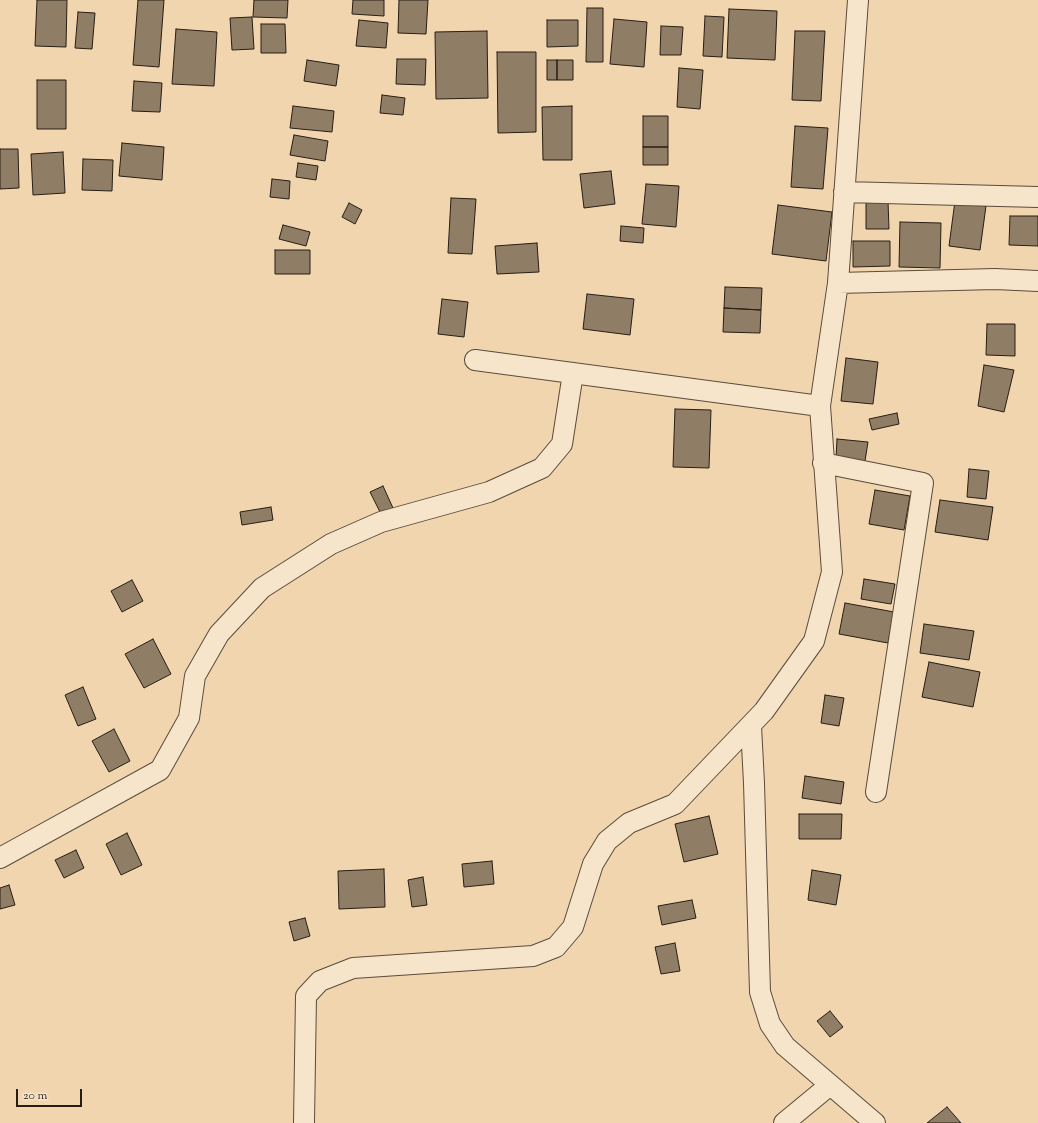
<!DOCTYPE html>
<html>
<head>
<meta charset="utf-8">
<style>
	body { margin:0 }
	#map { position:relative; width:1038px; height:1123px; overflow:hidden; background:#f1d5af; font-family:"Sorts Mill Goudy",serif }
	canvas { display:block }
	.scale { position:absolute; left:16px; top:1089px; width:66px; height:18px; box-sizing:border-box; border:2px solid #261e14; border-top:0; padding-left:5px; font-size:12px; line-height:14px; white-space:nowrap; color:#261e14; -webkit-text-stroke:3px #f6e4cb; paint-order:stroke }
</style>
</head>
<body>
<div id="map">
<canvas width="1038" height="1123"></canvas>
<div class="scale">20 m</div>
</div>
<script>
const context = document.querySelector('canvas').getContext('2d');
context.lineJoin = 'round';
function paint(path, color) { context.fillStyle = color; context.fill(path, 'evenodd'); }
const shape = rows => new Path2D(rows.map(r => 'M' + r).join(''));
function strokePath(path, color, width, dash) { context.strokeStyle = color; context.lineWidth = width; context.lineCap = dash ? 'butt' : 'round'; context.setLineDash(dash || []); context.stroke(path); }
const building = shape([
	[37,0,67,0,66,47,35,46,37,0],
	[138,0,164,0,159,67,133,65,138,0],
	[254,0,288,0,287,18,253,17,254,0],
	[353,0,384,0,384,16,352,14,353,0],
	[399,0,428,0,426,34,398,33,399,0],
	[587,8,603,8,603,62,586,62,587,8],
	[729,9,777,11,775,60,727,58,729,9],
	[78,12,95,13,92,49,75,48,78,12],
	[705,16,724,17,722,57,703,56,705,16],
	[252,17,254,49,232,50,230,18,252,17],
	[614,19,647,22,644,67,610,64,614,19],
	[359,20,388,23,386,48,356,46,359,20],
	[547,20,578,20,578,46,547,47,547,20],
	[261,24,285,24,286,53,261,53,261,24],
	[661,26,683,27,681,55,660,55,661,26],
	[176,29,217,32,214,86,172,84,176,29],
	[487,31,488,98,436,99,435,32,487,31],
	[795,31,825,31,821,101,792,100,795,31],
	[497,52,536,52,536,132,498,133,497,52],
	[397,59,426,59,425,85,396,84,397,59],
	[307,60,339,65,336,86,304,81,307,60],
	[547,60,557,60,557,80,547,80,547,60],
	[557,60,573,60,573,80,557,80,557,60],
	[679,68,703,70,700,109,677,107,679,68],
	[37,80,66,80,66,129,37,129,37,80],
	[134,81,162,83,160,112,132,111,134,81],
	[382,95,405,98,403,115,380,113,382,95],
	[293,106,334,111,332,132,290,128,293,106],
	[572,106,572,160,543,160,542,107,572,106],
	[643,116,668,116,668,147,643,147,643,116],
	[795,126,828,128,823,189,791,187,795,126],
	[294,135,328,141,325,161,290,155,294,135],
	[122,143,164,147,162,180,119,176,122,143],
	[643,147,668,147,668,165,643,165,643,147],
	[0,149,18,149,19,188,0,189,0,149],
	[63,152,65,193,33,195,31,154,63,152],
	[83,159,113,160,112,191,82,190,83,159],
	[298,163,318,166,316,180,296,177,298,163],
	[611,171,615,204,584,208,580,174,611,171],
	[272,179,290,181,289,199,270,197,272,179],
	[646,184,679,186,676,227,642,224,646,184],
	[451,198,476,199,472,254,448,253,451,198],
	[888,201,889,229,866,229,866,202,888,201],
	[955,201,986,206,980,250,949,246,955,201],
	[349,203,362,210,355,224,342,217,349,203],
	[778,205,832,212,826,261,772,254,778,205],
	[1010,216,1038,216,1038,246,1009,245,1010,216],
	[900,222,941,223,940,268,899,267,900,222],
	[283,225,310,232,306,246,279,239,283,225],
	[621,226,644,228,643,243,620,241,621,226],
	[853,241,890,241,890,266,853,267,853,241],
	[537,243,539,272,497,274,495,246,537,243],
	[275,250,310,250,310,274,275,274,275,250],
	[725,287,762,288,761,310,724,308,725,287],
	[587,294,634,299,630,335,583,329,587,294],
	[442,299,468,302,464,337,438,334,442,299],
	[724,308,761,310,760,333,723,332,724,308],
	[987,324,1015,324,1015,356,986,355,987,324],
	[846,358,878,362,873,404,841,401,846,358],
	[984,365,1014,370,1004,412,978,406,984,365],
	[675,409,711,410,709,468,673,467,675,409],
	[897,413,899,424,872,430,869,419,897,413],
	[837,439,868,442,865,461,836,459,837,439],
	[969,469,989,471,986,499,967,497,969,469],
	[383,486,393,508,381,514,370,492,383,486],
	[875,490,910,496,904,530,869,524,875,490],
	[940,500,993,507,988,540,935,532,940,500],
	[271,507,273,520,242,525,240,512,271,507],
	[864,579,895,584,891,604,861,599,864,579],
	[132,580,143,601,122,612,111,591,132,580],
	[845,603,894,612,888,643,839,634,845,603],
	[924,624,974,631,969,660,920,653,924,624],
	[153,639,171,674,144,688,125,654,153,639],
	[929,662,980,672,973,707,922,697,929,662],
	[83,687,96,719,78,726,65,695,83,687],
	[825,695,844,698,839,726,821,723,825,695],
	[114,729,130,761,109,772,92,741,114,729],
	[805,776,844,782,841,804,802,798,805,776],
	[799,814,842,814,841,839,799,839,799,814],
	[709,816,718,854,684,862,675,824,709,816],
	[127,833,142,865,121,875,106,844,127,833],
	[76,850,84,868,64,878,55,860,76,850],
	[492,861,494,884,464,887,462,864,492,861],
	[384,869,385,907,339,909,338,871,384,869],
	[812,870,841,875,836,905,808,900,812,870],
	[423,877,427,905,412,907,408,880,423,877],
	[9,885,15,905,0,909,0,888,9,885],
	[692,900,696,918,662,925,658,906,692,900],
	[305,918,310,936,294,941,289,922,305,918],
	[675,943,680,971,661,974,655,947,675,943],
	[830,1011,843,1027,830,1037,817,1021,830,1011],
	[947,1107,961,1123,927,1123,947,1107]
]);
const minor = shape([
	[844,192,1038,197],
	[838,283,995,279,1038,281],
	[475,360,820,406],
	[823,463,923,483,876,792],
	[751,726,754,783,760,992,770,1024,785,1046,875,1123],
	[0,858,160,770,189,718,195,676,219,634,262,588,331,544,381,522,489,492,542,468,562,444,573,373],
	[304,1123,306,996,320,981,353,968,533,956,556,947,573,927,593,864,607,841,629,823,675,804,764,711,814,641,832,572,820,406,838,283,858,0],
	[784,1123,830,1085]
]);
paint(building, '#907d65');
strokePath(building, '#261e14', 1);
strokePath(minor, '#594c3b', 22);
strokePath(minor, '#f6e4cb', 20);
</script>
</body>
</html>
